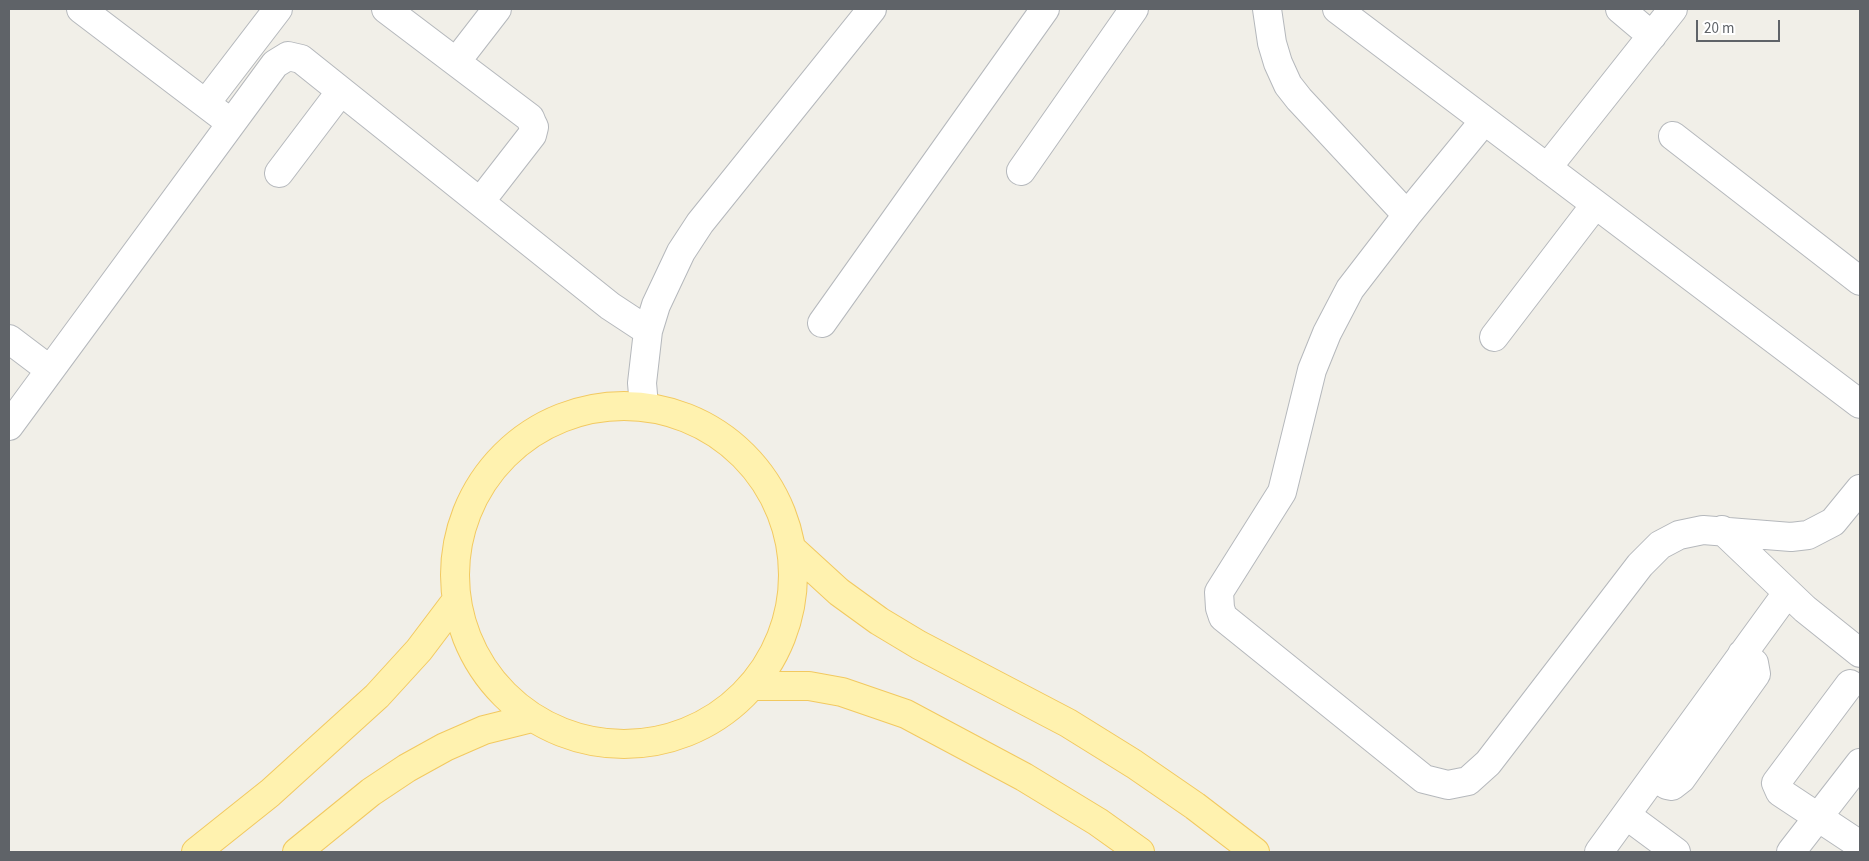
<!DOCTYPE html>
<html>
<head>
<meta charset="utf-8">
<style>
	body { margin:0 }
	#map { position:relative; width:1869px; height:861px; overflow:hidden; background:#f1efe8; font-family:"Source Sans 3",sans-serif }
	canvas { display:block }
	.frame { position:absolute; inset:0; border:10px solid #5f6368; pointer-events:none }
	.scale { position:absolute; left:1696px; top:20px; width:84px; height:22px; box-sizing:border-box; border:2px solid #5f6368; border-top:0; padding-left:6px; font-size:15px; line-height:18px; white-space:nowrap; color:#5f6368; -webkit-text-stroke:4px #fff; paint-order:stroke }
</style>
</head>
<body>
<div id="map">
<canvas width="1869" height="861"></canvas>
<div class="frame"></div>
<div class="scale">20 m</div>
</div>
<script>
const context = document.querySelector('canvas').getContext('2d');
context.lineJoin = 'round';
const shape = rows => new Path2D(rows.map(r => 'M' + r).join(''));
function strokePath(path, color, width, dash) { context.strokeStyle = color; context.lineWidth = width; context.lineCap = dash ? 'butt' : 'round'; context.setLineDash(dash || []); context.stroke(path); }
const minor = shape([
	[81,9,231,123],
	[386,9,530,118,532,123,534,127,532,135,480,202],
	[1267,9,1272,43,1278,63,1288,85,1299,99,1407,215],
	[1337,9,1860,404],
	[1620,9,1652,36],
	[456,62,497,9],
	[206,103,278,9],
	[1484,121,1407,215,1350,289,1327,333,1312,370,1282,492,1219,592,1220,608,1223,617,1424,779,1448,785,1468,781,1488,763,1640,565,1660,545,1679,535,1703,530,1791,537,1808,535,1833,522,1860,489],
	[1673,136,1860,281],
	[1547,168,1673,9],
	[1021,171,1134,9],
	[279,173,341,91],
	[822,323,1045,9],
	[1494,337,1595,205],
	[9,339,50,370],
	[644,406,642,383,648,331,656,305,681,252,700,223,872,9],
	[9,426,275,64,288,56,301,59,610,306,648,331],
	[1722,530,1805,609,1860,653],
	[1850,684,1776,783,1780,792,1860,845],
	[1654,777,1667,785,1672,786,1681,779,1756,674,1754,663,1742,654],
	[1626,815,1676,852],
	[1599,852,1787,593],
	[1791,852,1860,763]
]);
const major = shape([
	'455 575a169 169 0 1 1 338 0a169 169 0 1 1-338 0Z',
	[792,549,839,592,879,621,919,645,1068,723,1134,764,1195,806,1255,852],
	[752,686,809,686,842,692,906,714,1024,777,1098,822,1140,852],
	[196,852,270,793,377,696,419,650,456,601],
	[297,852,371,792,407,768,445,747,484,730,532,718]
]);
strokePath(minor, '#b5b8bc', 30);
strokePath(major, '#f2c960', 30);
strokePath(minor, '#fff', 28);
strokePath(major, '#fff2af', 28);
</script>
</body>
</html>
